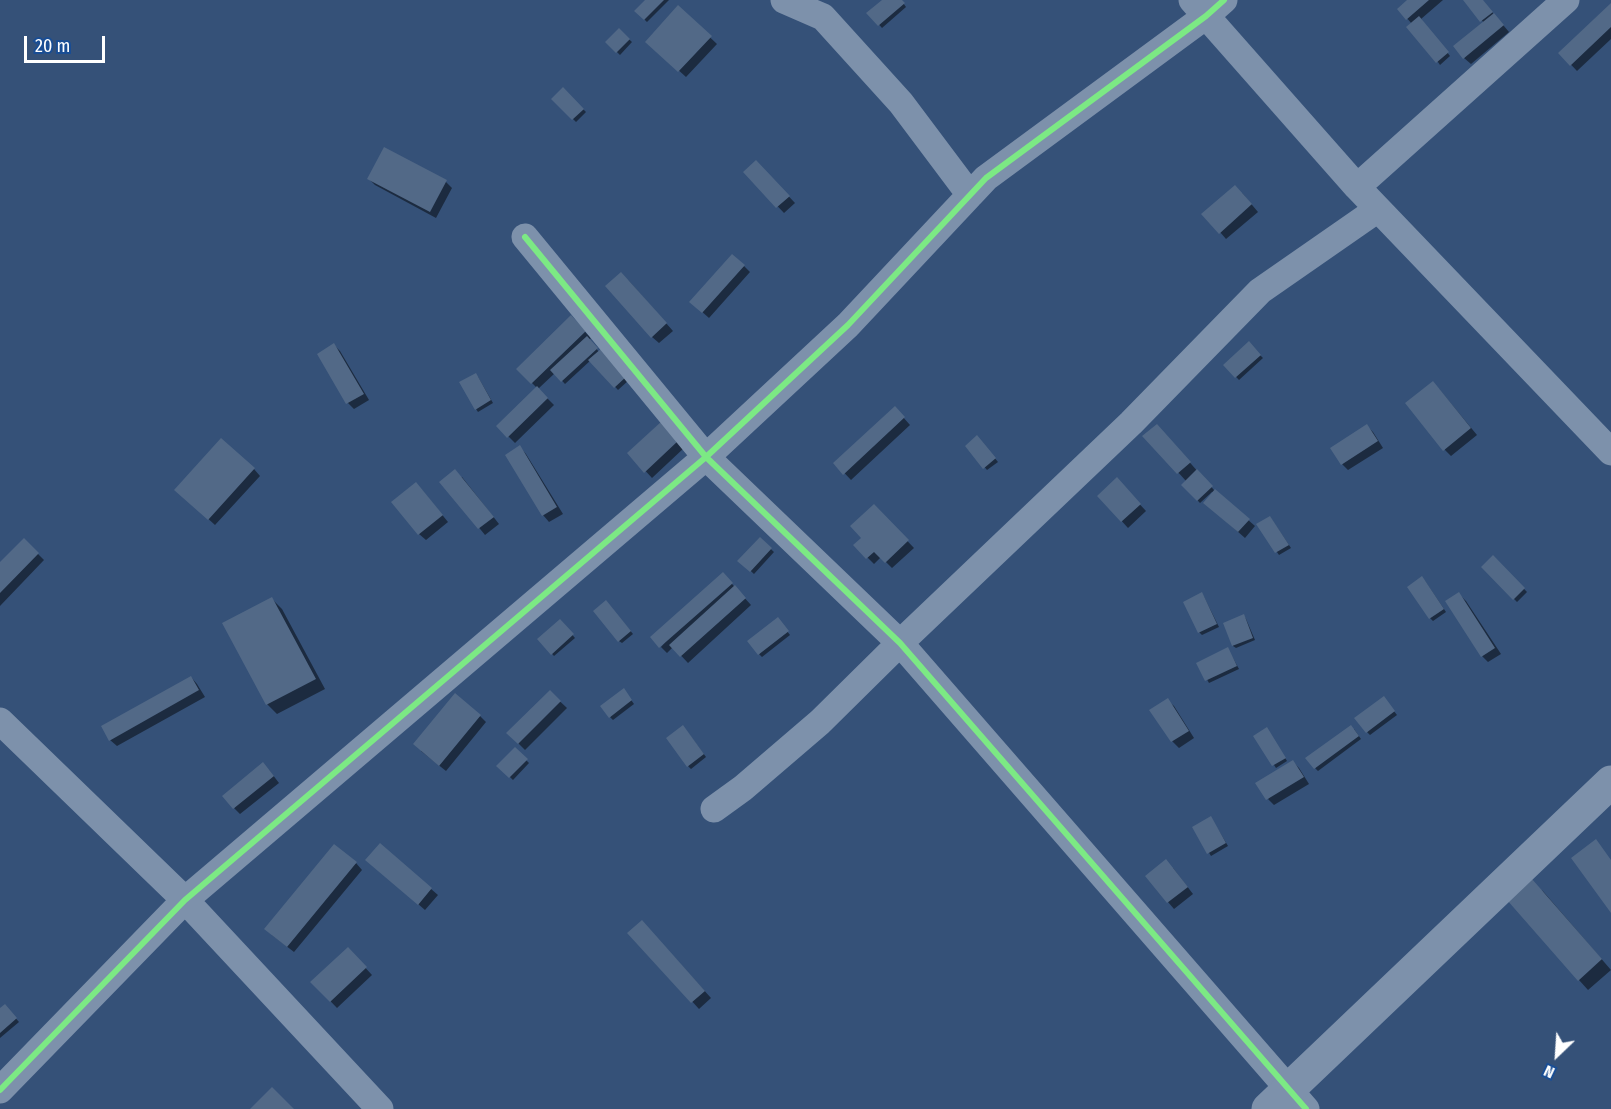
<!DOCTYPE html>
<style>
body{margin:0}
#map{position:relative;width:1611px;height:1109px;overflow:hidden;background:#355178;font-family:"Fira Sans Condensed",sans-serif}
canvas{display:block}
.north{position:absolute;left:1527px;top:1025px;width:60px;height:60px;-webkit-text-stroke:4px #194d94;paint-order:stroke;rotate:205deg;font-size:16px;font-weight:700;line-height:24px;text-align:center;color:#fff}
.north::after{content:'';display:block;margin:auto;width:21px;height:27px;background:#fff;clip-path:polygon(50% 0,100% 100%,50% 72%,0 100%)}
.scale{position:absolute;left:24px;top:36px;width:81px;height:27px;box-sizing:border-box;border:3px solid #fff;border-top:0;padding-left:8px;font-size:18px;line-height:21px;white-space:nowrap;color:#fff;-webkit-text-stroke:4px #194d94;paint-order:stroke}
</style>
<div id="map">
<canvas width="1611" height="1109"></canvas>
<div class="north">N</div>
<div class="scale">20 m</div>
</div>
<script>
const g = document.querySelector('canvas').getContext('2d');
g.lineJoin = 'round';
function fill(path, color) { g.fillStyle = color; g.fill(path, 'evenodd'); }
function stroke(path, color, width, dash) { g.strokeStyle = color; g.lineWidth = width; g.lineCap = dash ? 'butt' : 'round'; g.setLineDash(dash || []); g.stroke(path); }
fill(new Path2D(`
 M647 0H669L647 22 636 11Z
 M884 0H901L906 7 882 28 869 13Z
 M1409 0H1443L1421 19 1450 56 1440 65 1412 24 1399 9Z
 M1465 0H1482L1509 32 1471 64 1464 58 1484 23Z
 M1611 5V39L1577 71 1560 53Z
 M678 7 717 44 686 77 654 48Z
 M619 30 632 42 620 55 607 42Z
 M563 89 586 112 576 122 553 99Z
 M762 168 795 203 784 213 745 172Z
 M369 179 446 182 452 188 436 218 375 185Z
 M1242 193 1258 212 1226 239 1220 232Z
 M744 266 750 272 709 318 691 302Z
 M628 280 673 331 659 343 652 337Z
 M571 317 591 338 589 340 599 352 629 380 618 390 591 360 565 384 555 373 538 389 554 405 515 443 498 426 537 388 518 369Z
 M1249 344 1263 358 1239 380 1225 365Z
 M334 345 340 351 369 400 354 409 348 403Z
 M478 377 493 403 478 412 476 409Z
 M1439 389 1477 435 1451 456 1445 450Z
 M895 408 910 425 851 480 835 463Z
 M662 423 684 448 652 478 629 453Z
 M1367 426 1373 432 1383 448 1348 470 1342 464Z
 M1163 432 1214 490 1255 526 1245 538 1212 509 1214 493 1212 492 1200 503 1183 485 1186 481 1145 436Z
 M980 440 998 462 987 470 967 446Z
 M520 447 526 454 563 514 549 522 543 515Z
 M254 469 260 476 215 525 183 496Z
 M462 477 499 524 485 535 442 482Z
 M1117 480 1146 511 1128 528 1099 496Z
 M422 490 448 522 426 540 419 534Z
 M874 506 914 548 892 568 881 557 874 564 855 545 863 538Z
 M1270 517 1291 548 1279 555 1258 525Z
 M760 539 774 552 754 574 740 561Z
 M24 540 44 560 0 606V564Z
 M1493 557 1527 592 1517 602 1483 567Z
 M723 574 751 605 688 663 673 647 667 653 661 647Z
 M1425 581 1446 612 1433 621 1430 618Z
 M1202 594 1204 597 1219 627 1202 635 1199 632Z
 M1459 594 1466 601 1501 654 1488 662 1482 656Z
 M272 599 282 609 325 689 277 714 267 704Z
 M609 605 633 634 622 643 619 641Z
 M1244 616 1246 619 1255 640 1236 648 1233 646 1225 624Z
 M560 621 575 638 554 656 539 639Z
 M780 622 790 635 762 657 759 654Z
 M1228 649 1239 669 1209 683 1198 663Z
 M191 677 197 684 205 697 117 746 110 740Z
 M550 692 567 708 525 750 508 733Z
 M626 693 634 704 613 720 610 717Z
 M1167 700 1174 706 1194 738 1179 748 1172 741 1151 710Z
 M1386 701 1397 715 1370 735 1367 732Z
 M480 716 486 722 446 771 421 751Z
 M1354 729 1361 739 1318 771 1315 768Z
 M686 730 706 757 691 769 688 766Z
 M1269 732 1287 761 1276 768 1255 736Z
 M515 749 529 763 513 780 499 766Z
 M1293 762 1299 768 1309 784 1274 805 1268 799Z
 M269 770 279 783 240 814 234 808Z
 M1213 821 1228 846 1211 856 1194 828Z
 M380 845 438 895 425 910 374 866Z
 M356 863 362 870 294 952 272 935Z
 M1173 868 1193 894 1174 909 1168 902Z
 M1542 890 1611 970 1588 990 1579 980Z
 M648 928 711 998 699 1009 630 933Z
 M348 949 372 975 337 1008 312 982Z
 M5 1006 19 1022 0 1038V1010Z`), '#0007');
fill(new Path2D(`
 M645 0H664L644 20 634 11Z
 M882 0H902L905 3 878 26 866 13Z
 M1407 0H1429L1406 20 1397 9Z
 M1463 0H1483L1493 12 1480 22Z
 M1611 3V27L1570 66 1558 53Z
 M678 5 712 36 678 72 645 42Z
 M1494 13 1504 25 1463 59 1453 46Z
 M1419 16 1449 52 1436 63 1406 27Z
 M619 28 630 39 616 53 605 42Z
 M563 87 584 109 572 120 551 99Z
 M384 147 447 180 430 212 367 179Z
 M756 160 790 196 776 208 743 172Z
 M1235 185 1252 204 1219 234 1201 214Z
 M732 254 745 265 702 313 689 302Z
 M621 272 667 323 651 338 605 286Z
 M571 315 586 331 531 384 516 369Z
 M587 336 598 348 561 382 550 370Z
 M1249 341 1261 355 1235 378 1223 365Z
 M334 343 364 394 346 404 317 354Z
 M602 348 627 376 614 388 588 360Z
 M476 373 491 400 475 410 459 382Z
 M1433 381 1471 428 1443 451 1405 403Z
 M537 386 548 398 507 438 496 426Z
 M895 406 905 417 843 475 833 463Z
 M662 421 679 440 644 473 627 453Z
 M1157 424 1191 462 1177 474 1142 436Z
 M1367 424 1378 441 1341 465 1330 448Z
 M977 435 996 458 983 469 965 446Z
 M221 438 255 468 208 520 174 490Z
 M520 445 557 507 542 516 505 455Z
 M455 469 494 517 478 529 439 482Z
 M1197 469 1213 486 1197 501 1181 485Z
 M1117 477 1141 504 1121 522 1097 496Z
 M416 482 443 515 418 535 391 502Z
 M1215 489 1250 519 1238 532 1203 503Z
 M874 504 909 540 885 563 874 552 866 559 853 545 861 538 850 526Z
 M1270 516 1289 545 1275 553 1256 524Z
 M760 537 772 548 750 572 737 561Z
 M24 538 39 553 0 593V562Z
 M1493 555 1525 588 1513 600 1481 567Z
 M723 572 733 583 659 648 650 637Z
 M1422 576 1444 609 1429 619 1407 587Z
 M735 585 746 598 680 657 669 645Z
 M1202 592 1217 624 1198 633 1183 602Z
 M1459 592 1495 648 1481 657 1445 601Z
 M272 597 316 679 266 705 222 623Z
 M606 600 631 631 618 642 593 611Z
 M1244 614 1253 638 1232 646 1223 623Z
 M778 617 789 631 758 655 747 641Z
 M560 619 574 634 551 655 537 639Z
 M1228 647 1237 666 1205 681 1196 663Z
 M191 676 199 690 109 741 101 726Z
 M624 688 632 700 609 718 600 706Z
 M550 690 561 701 518 744 506 733Z
 M455 693 481 715 439 766 413 744Z
 M1384 696 1395 711 1366 733 1354 718Z
 M1168 698 1189 731 1171 742 1149 710Z
 M683 725 704 754 687 767 666 738Z
 M1351 725 1359 736 1314 769 1305 758Z
 M1267 727 1286 758 1272 766 1253 736Z
 M515 747 528 759 509 778 496 766Z
 M1293 760 1304 777 1266 800 1255 783Z
 M263 762 274 776 233 809 222 796Z
 M1211 816 1226 843 1207 854 1192 827Z
 M1596 839 1611 860V913L1571 858Z
 M380 843 432 888 418 905 365 860Z
 M334 844 357 862 287 947 264 929Z
 M1166 859 1188 887 1167 903 1145 876Z
 M1532 879 1602 959 1578 981 1507 900Z
 M642 920 705 991 691 1003 627 933Z
 M348 947 367 967 330 1002 310 982Z
 M5 1004 17 1018 0 1033V1008Z
 M272 1087 294 1109H250Z`), '#526987');
stroke(new Path2D(`
 M784 0 823 17 901 103 970 195
 M1192 0 1357 187 1611 452
 M1357 187 1566 0
 M525 237 706 457 900 643 1306 1109
 M0 721 185 900 380 1109
 M714 809 743 788 820 722 900 643 1131 423 1260 291 1378 209
 M0 1090 185 900 706 457 848 325 986 178 1206 16 1224 0`), '#7d91ab', 27);
stroke(new Path2D(`
 M1268 1109 1611 782`), '#7d91ab', 33);
stroke(new Path2D(`
 M525 237 706 457 900 643 1306 1109
 M0 1090 185 900 706 457 848 325 986 178 1206 16 1224 0`), '#7ce984', 6);
</script>
